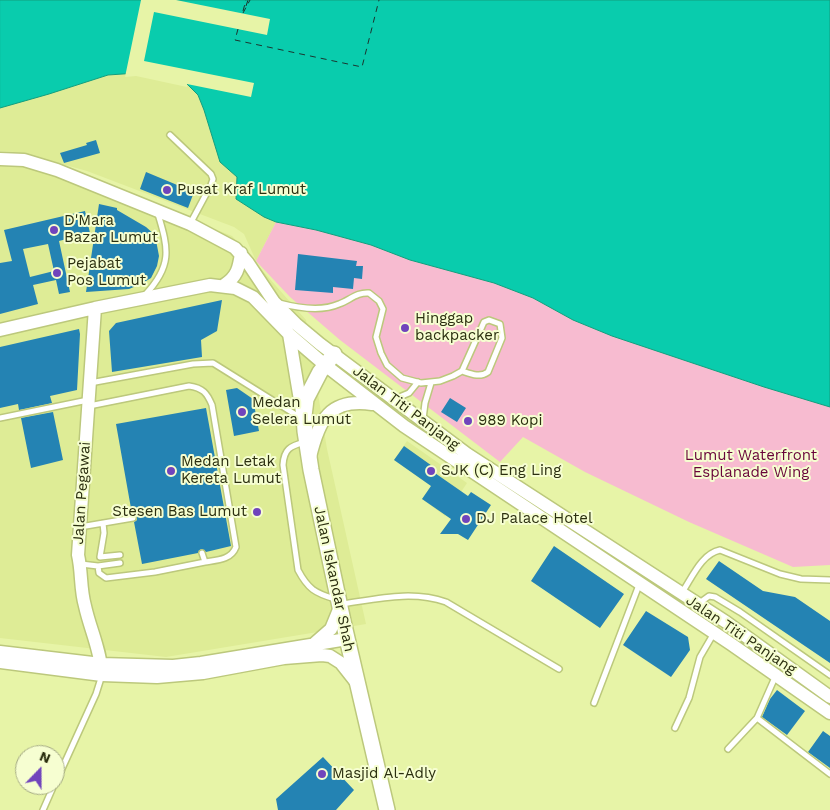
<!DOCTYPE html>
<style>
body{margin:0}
#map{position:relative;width:830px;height:810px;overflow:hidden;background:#e7f4a7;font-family:"Work Sans",sans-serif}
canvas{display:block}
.north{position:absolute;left:15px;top:745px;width:50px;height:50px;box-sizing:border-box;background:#f6fed1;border:1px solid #a5ab84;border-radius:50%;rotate:22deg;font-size:14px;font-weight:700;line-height:20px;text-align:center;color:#2b2f10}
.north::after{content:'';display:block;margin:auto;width:18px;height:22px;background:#7044bc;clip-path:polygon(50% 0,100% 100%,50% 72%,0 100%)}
</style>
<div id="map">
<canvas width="830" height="810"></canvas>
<div class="north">N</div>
</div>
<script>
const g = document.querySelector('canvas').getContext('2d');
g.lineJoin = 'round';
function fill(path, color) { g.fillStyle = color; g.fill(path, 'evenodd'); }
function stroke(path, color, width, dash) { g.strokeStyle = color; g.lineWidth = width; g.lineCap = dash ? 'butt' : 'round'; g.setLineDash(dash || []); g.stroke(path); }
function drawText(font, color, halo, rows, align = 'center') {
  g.font = font + ' "Work Sans",sans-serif'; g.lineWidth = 4; g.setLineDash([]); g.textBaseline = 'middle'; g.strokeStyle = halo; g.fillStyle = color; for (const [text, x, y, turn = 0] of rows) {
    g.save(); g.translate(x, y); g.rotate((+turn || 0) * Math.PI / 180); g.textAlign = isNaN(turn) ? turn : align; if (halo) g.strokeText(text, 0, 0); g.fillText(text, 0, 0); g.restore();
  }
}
fill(new Path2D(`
 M137 73 187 84 198 95 204 110 220 162 237 177 236 199 264 216 276 222 256 261 244 234 234 227 87 171 26 154 232 236 306 320 327 449 366 624 166 657 0 638V154L15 152 0 151V108L49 94 108 75Z
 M407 441 467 483 445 516 422 499 431 486 394 460Z`), '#deec96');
fill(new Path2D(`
 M276 222 316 230 371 245 410 260 494 283 533 298 573 320 612 336 764 387 830 407V565L793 567 689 522 585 472 523 437 500 462 340 340 290 297 256 261Z`), '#f7bbd0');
const water = new Path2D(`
 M0 0H830V407L764 387 612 336 573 320 533 298 494 283 410 260 371 245 316 230 276 222 264 217 236 199 237 177 220 162 204 110 198 95 187 84 137 73 108 75 49 94 0 108Z`);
fill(water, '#09ccad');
stroke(water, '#139d7e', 1);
fill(new Path2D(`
 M141 0H176L270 19 267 35 154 12 144 61 254 83 251 97 187 84V87L136 76 125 77Z`), '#e7f4a7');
stroke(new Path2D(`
 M246 6 248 0
 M243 11 246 0
 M243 13 250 0
 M238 29 235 40 362 67 379 0`), '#1b352f', 1, [6, 5]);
fill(new Path2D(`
 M96 140 100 153 64 163 60 153 87 145 86 143Z
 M146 172 194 192 188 208 140 189Z
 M99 204 117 208V210L146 227 155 235 159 256 157 266 151 278 141 284 129 289 86 292Z
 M85 211 90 233 59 241 70 292 59 294 56 280 33 285 38 304 0 314V263L12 261 4 230ZM48 244 54 271 30 277 23 249Z
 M298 254 357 261 356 266H363L362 279 354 278 353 289 333 287V293L295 290Z
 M222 300 217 331 201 340 202 357 112 372 109 331 116 323Z
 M79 329 80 334 77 390 50 396 52 403 19 410 18 404 0 408V347Z
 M237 388 253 399 259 431 234 436 226 390Z
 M450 398 466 408 457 422 441 412Z
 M206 408 231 546 206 552 201 549 198 553 142 564 134 522 137 520V517L132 514 116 424Z
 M53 412 63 460 31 468 21 418Z
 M404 446 435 468 432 471 468 496 471 492 491 505 468 540 458 534H440L451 519 422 499 431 486 394 460Z
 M554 546 624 594 600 628 531 581Z
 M719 561 763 591 795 597 830 621V663L706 579Z
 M646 611 688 637 690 650 671 677 623 645Z
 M777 690 805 711 787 735 762 717 770 699Z
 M823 731 830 736V768L808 752Z
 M323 757 354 790 336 810H278L276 799Z`), '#2483b3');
const service = new Path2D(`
 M170 135 211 174 213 179 211 185 190 224
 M145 295C172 266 169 250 158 214
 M279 303C298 308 321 312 339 304 350 300 357 292 369 293L379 301 383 309 376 337 381 353 387 365 402 378 421 383 440 381 453 376 462 371 484 322 489 320 500 324 502 338 488 372C480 378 471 374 462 371
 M90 383 193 364 213 363 301 418
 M397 398 409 393 418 382
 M89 406 189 386C203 388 207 393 212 405L236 547C231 560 217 560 205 562L202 553
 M0 418 88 400
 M423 419 425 403 431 383
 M305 442C290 446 284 449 283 465L298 570C308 589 315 593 335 599
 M103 523 104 533 100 557 120 555
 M80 527 133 518
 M81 564 98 566 120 563
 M98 566 99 573 106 578 155 572 205 562
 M681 594C692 578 701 554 720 550L780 574 801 579 830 580
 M342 604C377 599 412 590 446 602L559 669
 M698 604 709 596 715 597 740 612 830 675
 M776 675 757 718 830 774
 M594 703 639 585
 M675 728 689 698 700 657 714 633
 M728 749 757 718
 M55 784 96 694 102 675
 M43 810 54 785`);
const tertiary = new Path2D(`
 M0 159 24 160 57 170 190 224 235 248 248 263 274 302 296 324 320 344 467 454 726 622 830 697
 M224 285C237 277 239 268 241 253
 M95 308 78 555C82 572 80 589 85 606 90 629 101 651 102 675
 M0 330 95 308 210 285 235 288 253 297 289 334 325 365 404 426 731 644 830 713
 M289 334 302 412
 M310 457C319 420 329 398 372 404
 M315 643 331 629 340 607
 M0 652 101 664 173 666 201 663 347 639
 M0 662 102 675 157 677 203 673 284 658 322 655 330 656 341 663 356 682`);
const secondary = new Path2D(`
 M334 354 320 372 306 399 304 416 305 431 311 470 343 621 387 810`);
stroke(service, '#bcc87c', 8);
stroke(tertiary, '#bcc87c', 15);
stroke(secondary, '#bcc87c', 18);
stroke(service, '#fff', 5);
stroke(tertiary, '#fff', 12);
stroke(secondary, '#fff', 15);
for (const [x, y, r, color] of [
 [167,190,5,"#7044bc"],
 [54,230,5,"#7044bc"],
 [57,273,5,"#7044bc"],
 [405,328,5,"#7044bc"],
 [242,412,5,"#7044bc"],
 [468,421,5,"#7044bc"],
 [171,471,5,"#7044bc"],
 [431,471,5,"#7044bc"],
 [257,512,5,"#7044bc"],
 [466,519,5,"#7044bc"],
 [322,774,5,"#7044bc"]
]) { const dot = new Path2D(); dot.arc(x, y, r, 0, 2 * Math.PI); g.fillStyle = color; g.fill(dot); stroke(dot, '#f6fed1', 2); }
drawText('15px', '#2b2f10', '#f6fed1', [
 ["Pusat Kraf Lumut",177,190],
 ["D'Mara",64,221],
 ["Bazar Lumut",64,238],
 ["Pejabat",67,264],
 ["Pos Lumut",67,281],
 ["Hinggap",415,319],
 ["backpacker",415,336],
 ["Medan",252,403],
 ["Selera Lumut",252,420],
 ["989 Kopi",478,421],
 ["Medan Letak",181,462],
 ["Kereta Lumut",181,479],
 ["SJK (C) Eng Ling",441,471],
 ["Stesen Bas Lumut",247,512,"right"],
 ["DJ Palace Hotel",476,519],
 ["Masjid Al-Adly",332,774]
], 'left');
drawText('15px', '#2b2f10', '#f6fed1', [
 ["Jalan Titi Panjang",406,408,37],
 ["Jalan Pegawai",82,493,-86],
 ["Jalan Iskandar Shah",334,579,78],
 ["Jalan Titi Panjang",741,635,34]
]);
drawText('15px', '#69043a', '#f6fed1', [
 ["Lumut Waterfront",751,456],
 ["Esplanade Wing",751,473]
]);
</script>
